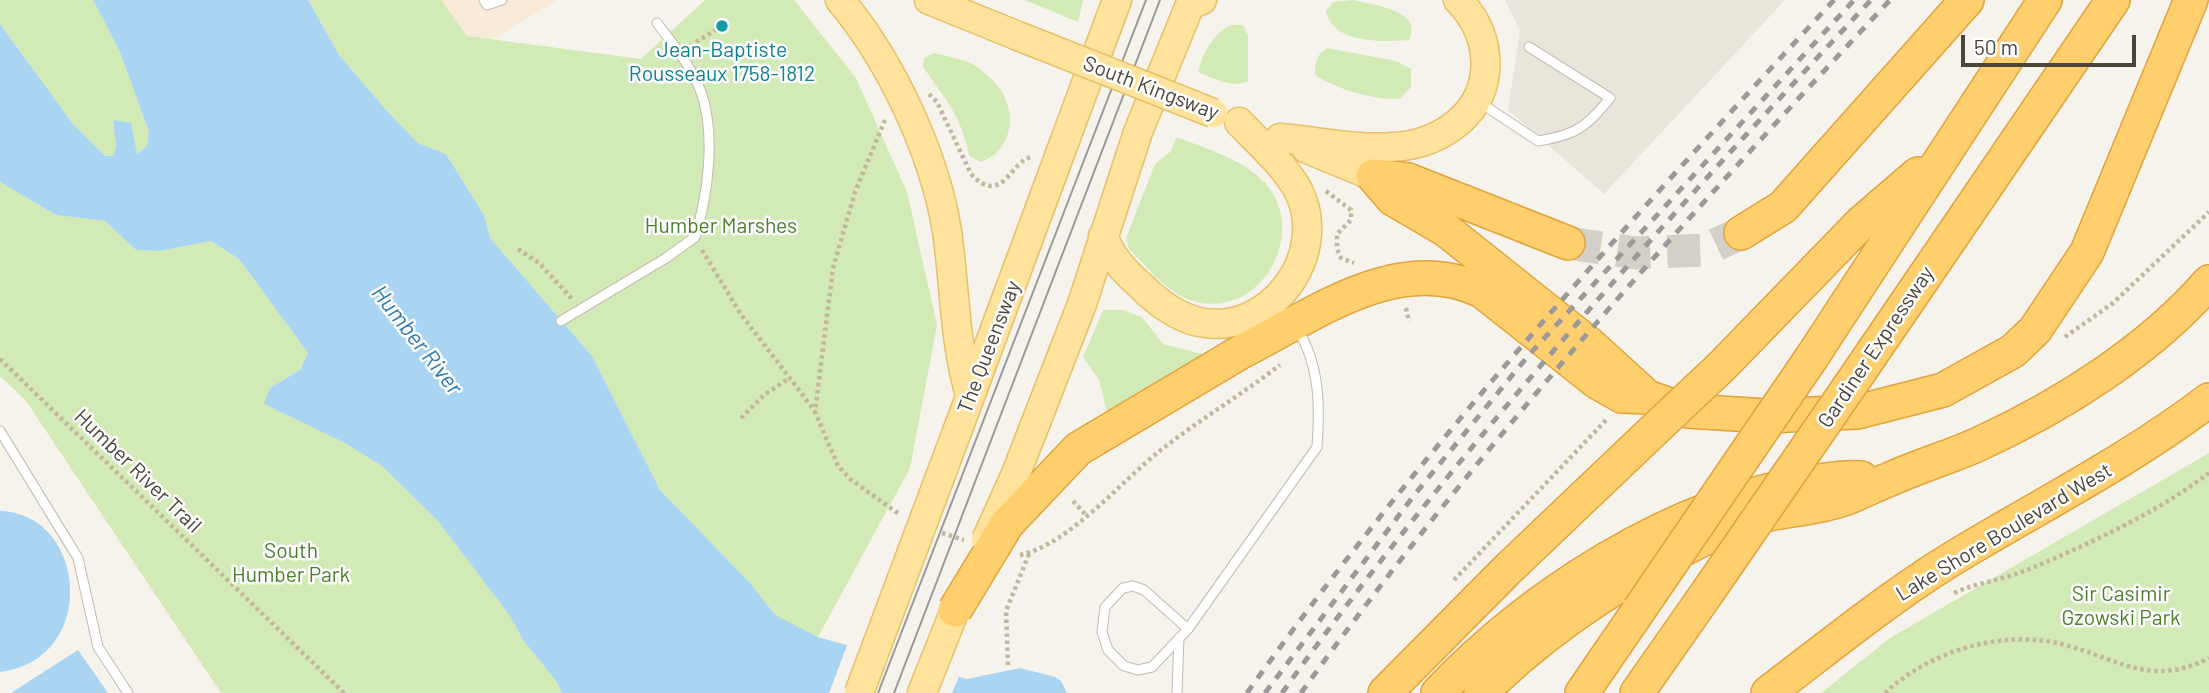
<!DOCTYPE html>
<style>
body{margin:0}
#map{position:relative;width:2209px;height:693px;overflow:hidden;background:#f6f3ec;font-family:Barlow,sans-serif}
canvas{display:block}
.scale{position:absolute;left:1961px;top:35px;width:175px;height:32px;box-sizing:border-box;border:4px solid #4b4439;border-top:0;padding-left:9px;font-size:21px;line-height:24px;white-space:nowrap;color:#4b4439;-webkit-text-stroke:5px #fff;paint-order:stroke}
</style>
<div id="map">
<canvas width="2209" height="693"></canvas>
<div class="scale">50 m</div>
</div>
<script>
const g = document.querySelector('canvas').getContext('2d');
g.lineJoin = 'round';
function fill(path, color) { g.fillStyle = color; g.fill(path, 'evenodd'); }
function stroke(path, color, width, dash) { g.strokeStyle = color; g.lineWidth = width; g.lineCap = dash ? 'butt' : 'round'; g.setLineDash(dash || []); g.stroke(path); }
function drawText(font, color, halo, rows, align = 'center') {
  g.font = font + ' Barlow,sans-serif'; g.lineWidth = 5; g.setLineDash([]); g.textBaseline = 'middle'; g.strokeStyle = halo; g.fillStyle = color; for (const [text, x, y, turn = 0] of rows) {
    g.save(); g.translate(x, y); g.rotate((+turn || 0) * Math.PI / 180); g.textAlign = isNaN(turn) ? turn : align; if (halo) g.strokeText(text, 0, 0); g.fillText(text, 0, 0); g.restore();
  }
}
fill(new Path2D(`
 M1505 0H1785L1604 194 1508 110 1520 31Z`), '#eae5da');
fill(new Path2D(`
 M441 0H557L493 39 467 36Z`), '#f7ead8');
fill(new Path2D(`
 M0 0H93L120 52 149 132 147 146 137 154 113 120 116 147 113 156H105L73 124 0 24Z
 M308 0H441L467 36 641 59 705 0H794L856 78 907 192 937 325 910 468 818 637 775 616 751 584 660 490 592 356 490 238 484 215 446 154 418 143 386 110 339 55Z
 M1025 0H1083L1078 22Z
 M1353 0C1373 5 1424 10 1409 40 1382 42 1332 44 1326 11L1333 2Z
 M1230 25H1243L1248 35V81C1232 89 1213 78 1198 72 1202 53 1213 35 1230 25Z
 M1327 48 1396 61 1411 69V87L1401 98C1377 102 1334 88 1315 75 1315 64 1316 54 1327 48Z
 M934 53C948 57 968 59 980 69 987 75 998 84 1002 92 1018 118 1009 154 980 162L969 155C961 115 945 99 923 67L924 58Z
 M1177 137C1204 148 1240 158 1262 180 1313 230 1260 324 1190 300 1167 292 1146 266 1129 249L1126 238 1155 164 1170 152Z
 M0 182 56 215 105 221 136 250 160 251 211 241 239 259 308 353 300 370 270 388 265 404 345 443 382 466 438 521 510 616 523 640 557 682 562 693H221L26 401 0 376Z
 M1103 310H1122L1142 317 1163 344 1206 355 1107 412 1099 380 1083 357Z
 M2209 453V693H1821L1890 638Z`), '#d2eab5');
fill(new Path2D(`
 M93 0H308L339 55 386 110 418 143 446 154 484 215 490 238 592 356 660 490 751 584 775 615 818 637 967 679 1020 668 1055 677 1061 681 1067 693H562L557 682 523 640 510 616 438 521 382 466 345 443 264 404 270 388 300 370 308 353 239 259 211 241 160 251 136 250 105 221 56 215 0 182V24L73 124 105 156H113L116 147 113 120 131 123 137 154 147 146 149 132 120 52Z
 M0 511C87 513 100 660 0 672Z
 M78 650 108 693H11Z`), '#a9d4f2');
fill(new Path2D(`
 M848 643 894 656 960 674 952 693H829Z`), '#f6f3ec');
stroke(new Path2D(`
 M1568 243 1635 253 1705 250 1741 233`), '#d4d0c8', 33, [33, 17]);
const lane = new Path2D(`
 M484 0 487 5 502 0
 M1479 102 1538 141C1575 135 1586 128 1610 98L1529 47
 M561 321 666 258 695 237C708 195 716 134 701 92 692 67 673 44 657 23
 M0 431 78 558 98 647 128 693
 M1188 629 1144 590 1133 586 1123 588 1105 607 1102 632 1108 650 1124 666 1138 670 1152 667 1188 629 1317 447C1320 407 1320 364 1297 329
 M1177 693 1179 638`);
const primary = new Path2D(`
 M840 0C891 61 934 152 947 231 955 286 954 341 970 395
 M929 0 1018 36
 M1280 138C1317 141 1357 150 1393 147 1436 145 1480 118 1485 73 1488 46 1478 20 1458 0
 M1307 149 1373 176
 M1103 236C1112 258 1124 271 1141 286 1157 302 1177 317 1199 322 1270 337 1331 254 1298 190 1284 165 1259 143 1239 122
 M1082 304 1138 132 1190 5 1202 0
 M958 429 1117 0
 M922 693 955 610`);
const highway = new Path2D(`
 M1373 176 1393 199 1446 230 1588 343 1643 393
 M1373 176 1408 180 1568 243
 M1741 233 1783 207 1967 0
 M1239 353C1313 316 1398 250 1482 291L1597 382 1622 396 1647 397 1688 411 1767 416 1857 412 1943 390 2013 351 2035 330 2087 252 2191 0
 M1812 357 2045 0
 M1721 367 1861 223 1918 174
 M1860 371 2113 0
 M1385 693 1508 569 1653 431
 M1438 693C1530 596 1674 502 1808 483 1825 480 1843 477 1861 478
 M1481 693C1552 622 1644 564 1736 524 1771 509 1813 511 1849 497 1862 492 1875 485 1888 480 1918 466 1951 457 1981 443 2063 405 2150 350 2209 282
 M1582 693 1639 610
 M1637 693 1707 593
 M1768 693C1834 643 1898 590 1970 548 2051 500 2134 457 2209 400`);
stroke(lane, '#c2bbae', 11);
stroke(primary, '#e6c16a', 31);
stroke(highway, '#e0a43c', 36);
stroke(new Path2D(`
 M690 46 722 26
 M929 94 937 102 971 174C1003 208 1011 159 1032 157
 M885 120 855 192 833 268 815 412 838 466 850 479 899 514
 M1326 191 1351 210V220L1337 234V249L1341 258 1354 263
 M518 249 539 263 572 299
 M702 250 740 313 815 411
 M1406 308 1409 322
 M2065 337 2113 303 2209 212
 M0 359 344 693
 M741 418 764 395 788 379
 M1073 501 1086 515
 M942 533 964 540
 M1020 555C1070 544 1120 482 1161 450 1199 420 1241 395 1280 365
 M1454 580 1607 419
 M1954 593C1978 582 2003 580 2027 570 2089 544 2155 514 2209 473
 M1008 665 1006 611 1029 554
 M1885 693C1930 651 2003 628 2065 645 2119 659 2151 688 2209 658`), '#c4b79f', 4.5, [3.5, 3.5]);
stroke(lane, '#fff', 9);
stroke(primary, '#ffe39c', 28);
stroke(highway, '#ffcf6e', 33);
stroke(new Path2D(`
 M878 693 1146 0
 M894 693 1160 0`), '#9a9a9a', 2);
stroke(new Path2D(`
 M1247 693C1423 446 1628 223 1834 0
 M1265 693 1415 494 1528 356 1854 0
 M1282 693C1459 446 1664 222 1871 0
 M1301 693C1478 446 1683 222 1890 0`), '#9a9a9a', 5, [9, 9]);
const primaryBridge = new Path2D(`
 M1018 36 1213 113
 M986 540 1015 476 1082 304
 M859 693 958 429`);
const highwayBridge = new Path2D(`
 M1653 431 1721 367
 M1707 593 1860 371
 M955 610 1007 524 1078 449 1239 353
 M1639 610 1812 357`);
stroke(primaryBridge, '#e6c16a', 31, []);
stroke(highwayBridge, '#e0a43c', 36, []);
stroke(primaryBridge, '#ffe39c', 28);
stroke(highwayBridge, '#ffcf6e', 33);
for (const [x, y, r, color] of [
 [722,26,7,"#0f9aa8"]
]) { const dot = new Path2D(); dot.arc(x, y, r, 0, 2 * Math.PI); g.fillStyle = color; g.fill(dot); stroke(dot, '#fff', 2.5); }
drawText('21px', '#0d838f', '#fff', [
 ["Jean-Baptiste",722,50],
 ["Rousseaux 1758-1812",722,74]
]);
drawText('21px', '#4b4439', '#fff', [
 ["South Kingsway",1151,88,21],
 ["The Queensway",989,347,-69],
 ["Gardiner Expressway",1876,347,-56],
 ["Humber River Trail",138,471,44],
 ["Lake Shore Boulevard West",2004,532,-31]
]);
drawText('21px', '#4a7f2a', '#fff', [
 ["Humber Marshes",721,226],
 ["South",291,551],
 ["Humber Park",291,575],
 ["Sir Casimir",2121,594],
 ["Gzowski Park",2121,618]
]);
drawText('italic 23px', '#2e7ab2', '#fff', [
 ["Humber River",417,340,52]
]);
</script>
